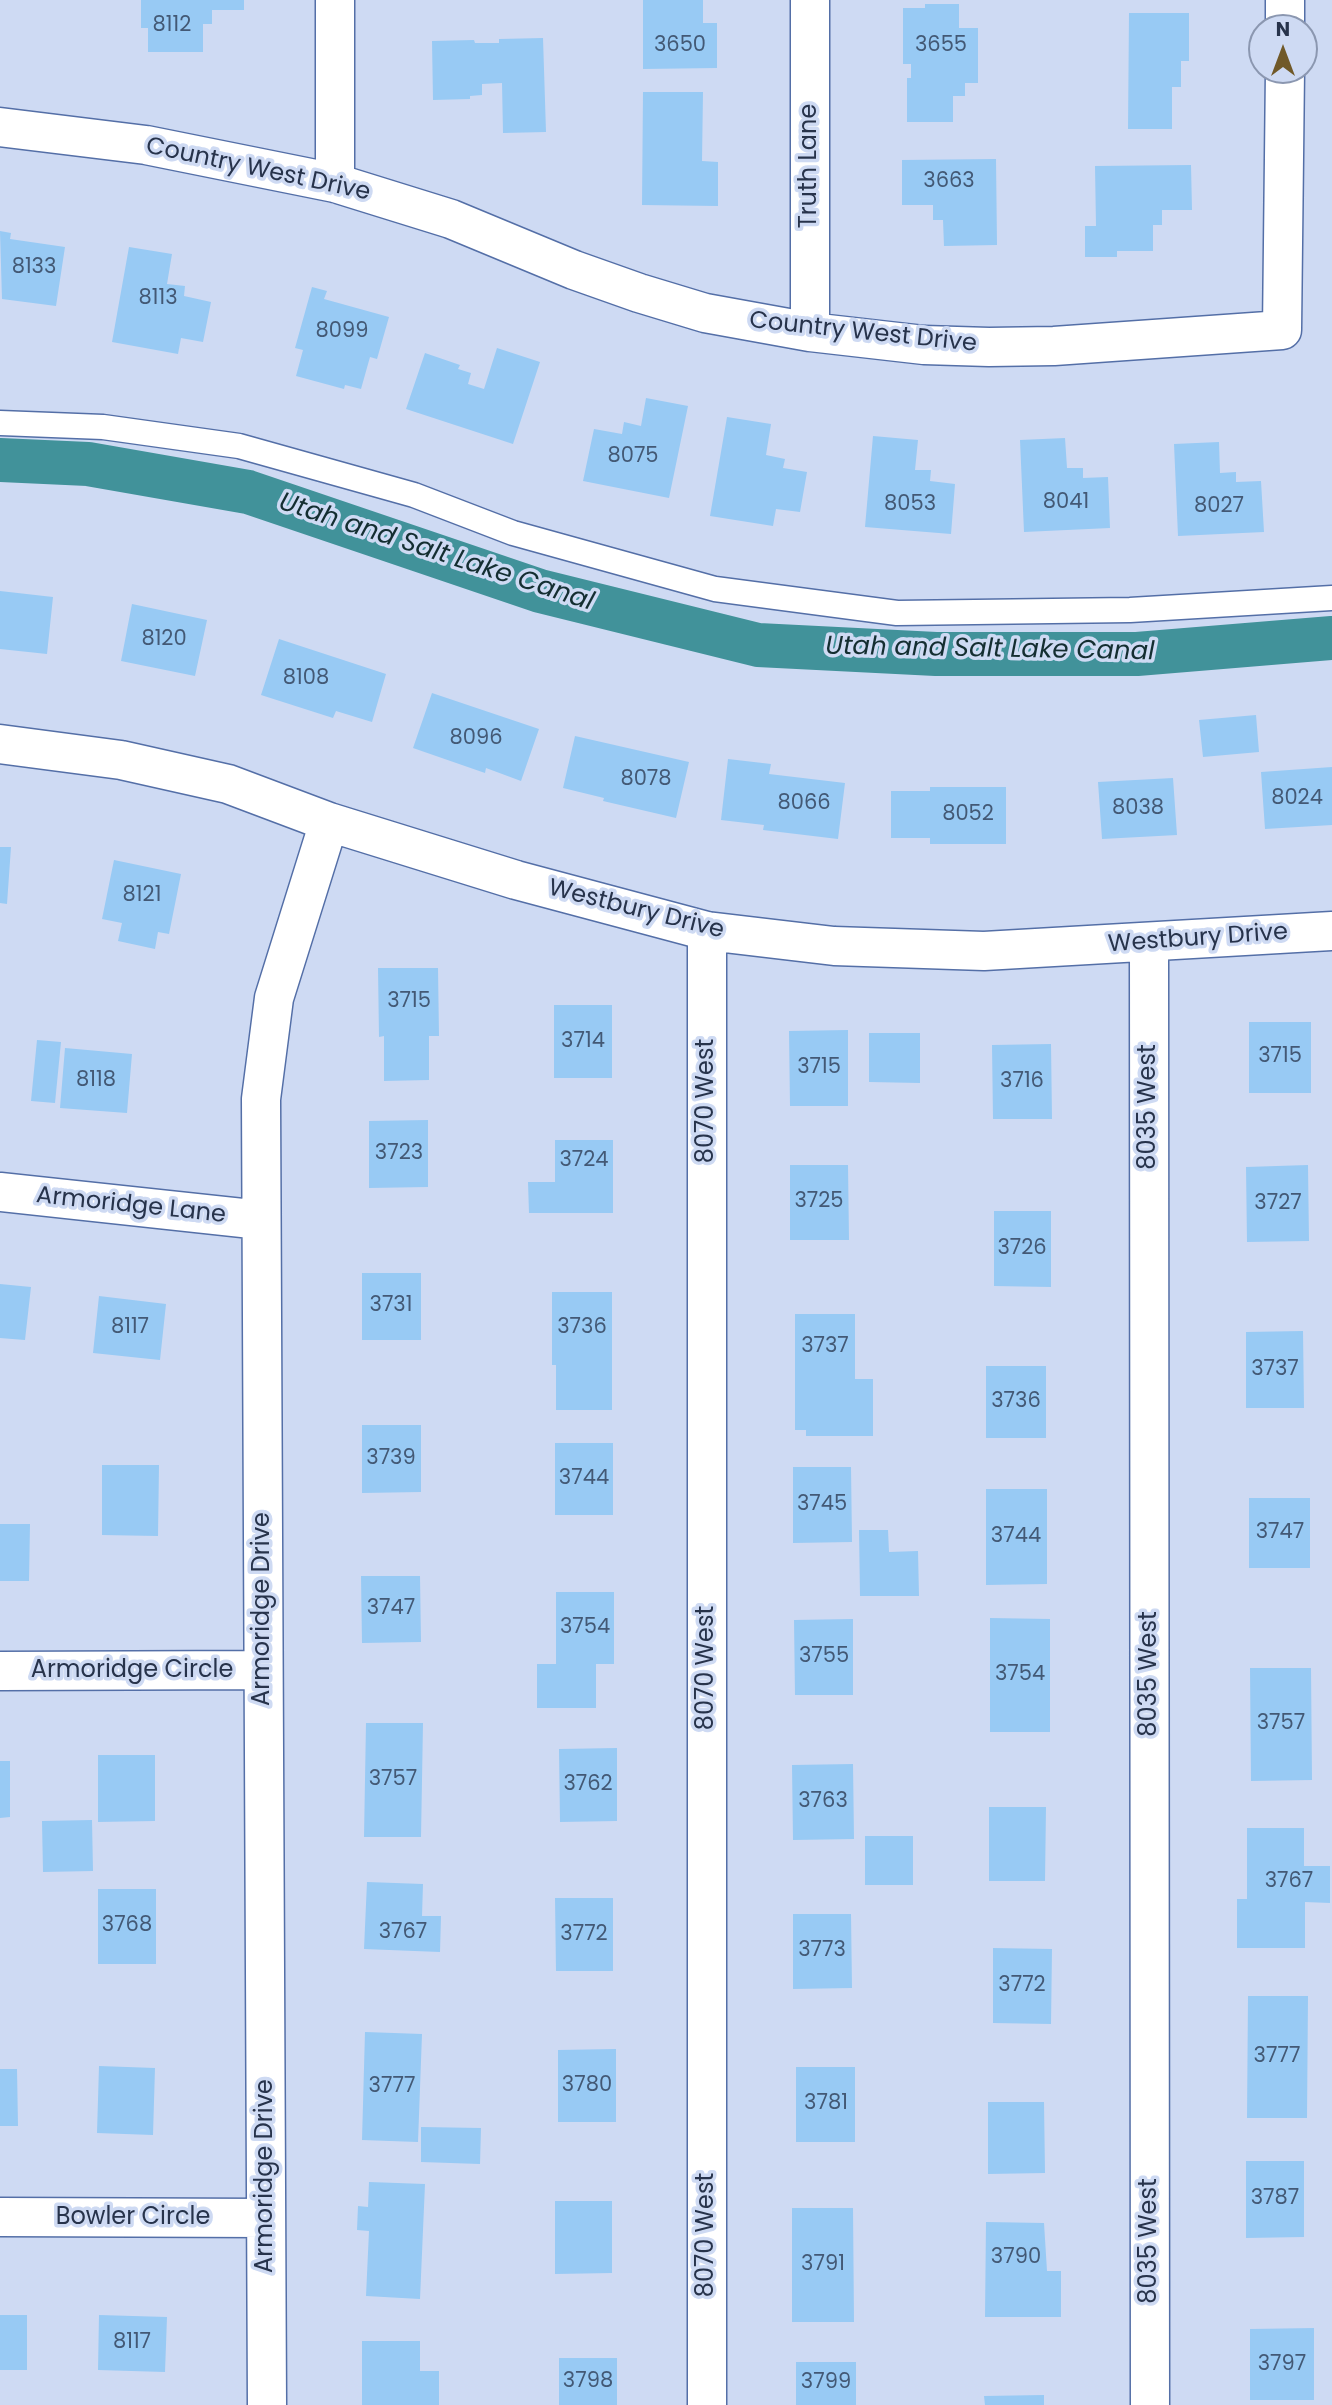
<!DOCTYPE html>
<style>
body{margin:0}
#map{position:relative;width:1332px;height:2405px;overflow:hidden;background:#cedaf3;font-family:Poppins,sans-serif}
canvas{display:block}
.north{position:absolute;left:1248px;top:14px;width:70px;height:70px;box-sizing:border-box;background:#cedaf3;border:2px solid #8b97b0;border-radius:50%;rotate:0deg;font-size:19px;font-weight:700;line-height:28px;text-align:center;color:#27334b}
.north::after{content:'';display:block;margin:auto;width:24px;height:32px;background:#705929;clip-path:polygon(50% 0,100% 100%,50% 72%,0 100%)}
</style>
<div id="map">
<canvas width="1332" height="2405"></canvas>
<div class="north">N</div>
</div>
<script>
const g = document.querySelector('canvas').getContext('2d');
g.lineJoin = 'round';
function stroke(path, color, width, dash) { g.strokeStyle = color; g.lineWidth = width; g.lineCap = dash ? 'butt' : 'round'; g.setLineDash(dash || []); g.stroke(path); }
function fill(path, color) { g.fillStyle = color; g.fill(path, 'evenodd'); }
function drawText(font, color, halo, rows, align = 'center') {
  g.font = font + ' Poppins,sans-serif'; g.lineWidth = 7; g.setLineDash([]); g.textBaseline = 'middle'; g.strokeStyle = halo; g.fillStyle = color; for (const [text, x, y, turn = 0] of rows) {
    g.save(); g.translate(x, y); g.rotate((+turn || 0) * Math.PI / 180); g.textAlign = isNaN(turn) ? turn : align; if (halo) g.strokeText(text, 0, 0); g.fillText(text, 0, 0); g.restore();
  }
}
stroke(new Path2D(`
 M0 460 88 464 248 492 540 591 758 645 936 654H1137L1332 638`), '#41929a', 44);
fill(new Path2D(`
 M141 0H244V10H212V24H203V52H148V28H141Z
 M643 0H703V23H717V68L643 69Z
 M925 4H959V28H978V83H965V96H953V122H907V78H911V64H903V8H925Z
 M1129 13H1189V61H1181V87H1172V129H1128Z
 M543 38 546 132 503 133 502 83 482 84V95L470 96V99L433 100 432 41 474 40 475 43H499V39Z
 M643 92H703L702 161 718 162V206L642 205Z
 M996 159 997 245 944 246 943 220H933V205H902V160Z
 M1191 165 1192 210H1162V225H1153V251H1117V257H1085V226H1096L1095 166Z
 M0 231 11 233 10 239 65 247 56 306 2 299Z
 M129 247 172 254 167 284 185 286 184 296 211 302 203 342 181 338 178 354 112 342Z
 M312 287 327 291 324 299 389 317 377 359 370 357 361 389 345 385 344 389 296 376 303 350 295 348Z
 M497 348 540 362 513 444 406 409 425 353 460 365 458 369 471 373 468 384 484 389Z
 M646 398 688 406 669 498 583 481 594 429 622 434 624 422 641 426Z
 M727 417 771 424 766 455 785 459 783 468 807 472 800 512 776 509 773 526 710 516Z
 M873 436 918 440 915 470H931L930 481 955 484 951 534 865 527Z
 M1065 438 1067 468H1083V478L1108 477 1110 528 1024 532 1020 440Z
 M1219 442 1220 473 1236 472V482L1261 481 1264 532 1178 536 1174 444Z
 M0 591 53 597 47 654 0 649Z
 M132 604 207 620 195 676 121 661Z
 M279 639 386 674 372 722 336 711 333 718 261 695Z
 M432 693 539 729 521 781 486 768 485 773 413 748Z
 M1256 715 1259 752 1203 757 1199 720Z
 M575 736 689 762 676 818 603 801 604 798 563 788Z
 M728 759 771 764 769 774 845 783 838 839 763 830 764 825 721 820Z
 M1332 767V825L1265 829 1261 772Z
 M1173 778 1177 835 1102 839 1098 782Z
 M930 787H1006V844H930V838H891V791H930Z
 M0 847H11L7 904 0 903Z
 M114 860 181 874 169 934 158 932 155 949 118 941 122 923 102 919Z
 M378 968H438L439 1036H429V1080L384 1081V1036L379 1037Z
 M554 1005H612V1078H554Z
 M1249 1022H1311V1093H1249Z
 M848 1030V1106H790L789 1031Z
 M869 1033H920V1083L869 1082Z
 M37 1040 61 1042 55 1103 31 1101Z
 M1051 1044 1052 1119H993L992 1045Z
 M65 1048 132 1054 127 1113 60 1108Z
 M428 1120V1187L369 1188V1121Z
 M555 1140H613V1213H529L528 1182H555Z
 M790 1165H848L849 1240H790Z
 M1308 1165 1309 1241 1247 1242 1246 1167Z
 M994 1211H1051V1287L994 1286Z
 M362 1273H421V1340H362Z
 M0 1284 31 1287 25 1340 0 1338Z
 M552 1292H612V1410H556V1365H552Z
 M99 1296 166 1304 160 1360 93 1353Z
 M795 1314H855V1379H873V1436H806V1430H795Z
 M1303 1331 1304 1408H1246V1332Z
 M986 1366H1046V1438H986Z
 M362 1425H421V1492L362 1493Z
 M555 1443H613V1515H555Z
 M102 1465H159L158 1536 102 1535Z
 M793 1467H851L852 1542 793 1543Z
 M986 1489H1047V1584L986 1585Z
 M1249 1498H1310V1568H1249Z
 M0 1524H30L29 1581H0Z
 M859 1530H888L889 1552 918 1551 919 1596H860Z
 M361 1576H420L421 1642 362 1643Z
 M556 1592H614V1664H596V1708H537V1664H556Z
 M990 1618 1050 1619V1732H990Z
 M853 1619V1695H795L794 1620Z
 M1250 1668H1311L1312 1780 1251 1781Z
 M366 1723H423L421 1837H364Z
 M617 1748V1821L560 1822 559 1749Z
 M98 1755H155V1821L98 1822Z
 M0 1761H10V1817L0 1818Z
 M853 1764 854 1839 793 1840 792 1765Z
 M989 1807H1046L1045 1881H989Z
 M92 1820 93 1871 43 1872 42 1821Z
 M1247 1828H1304V1866H1330V1903L1305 1902V1948H1237V1899H1247Z
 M865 1836H913V1885H865Z
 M367 1882 423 1884 422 1916H441L440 1952 364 1949Z
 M98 1889H156V1964H98Z
 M555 1898H613V1971H556Z
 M793 1914H851L852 1988 793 1989Z
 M993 1948 1052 1949 1051 2024 993 2023Z
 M1248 1996H1308L1307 2118H1247Z
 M365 2032 422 2034 418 2142 362 2140Z
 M616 2049V2122H558V2050Z
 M99 2066 155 2068 153 2135 97 2133Z
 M796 2067H855V2142H796Z
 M0 2069H17L18 2126H0Z
 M988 2102H1044L1045 2173 988 2174Z
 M421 2127 481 2128 480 2164 421 2162Z
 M1246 2161H1304V2237L1246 2238Z
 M369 2182 425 2184 420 2299 366 2296 369 2231 357 2230 358 2206 368 2207Z
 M555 2201H612V2273L555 2274Z
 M792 2208H853L854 2322H792Z
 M986 2222 1044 2223 1047 2271H1061V2317H985Z
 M0 2315H27V2370H0Z
 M99 2315 167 2317 165 2372 98 2370Z
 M1314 2328V2400H1250V2329Z
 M362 2341H420V2371H439V2405H362Z
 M559 2358H617V2405H559Z
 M796 2362H856V2405H796Z
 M1044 2395V2405H985L984 2396Z`), '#98caf4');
const service = new Path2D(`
 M0 423 103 427 239 446 414 495 513 533 715 589 897 613 1130 610 1332 598`);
const minor = new Path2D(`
 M1285 28V0
 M0 127 146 145 335 183 451 219 574 270 639 293 705 313 810 332 924 345 989 347 1054 346 1282 330 1285 70
 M335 183V0
 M810 332V0
 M0 744 121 760 228 784 329 822 516 880 707 931 834 946 984 951 1332 931
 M1149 943 1150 2405
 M0 1192 261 1220
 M0 1671 263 1670
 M0 2217 266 2218
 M267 2405 261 1099 274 998 329 822
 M707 2405V931`);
stroke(service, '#546fa7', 27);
stroke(minor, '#546fa7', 41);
stroke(service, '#fff', 24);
stroke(minor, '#fff', 38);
drawText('21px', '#435975', null, [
 ["8112",172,26],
 ["3650",680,46],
 ["3655",941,46],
 ["3663",949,182],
 ["8133",34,268],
 ["8113",158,299],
 ["8099",342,332],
 ["8075",633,457],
 ["8041",1066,503],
 ["8053",910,505],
 ["8027",1219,507],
 ["8120",164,640],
 ["8108",306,679],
 ["8096",476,739],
 ["8078",646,780],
 ["8024",1297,799],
 ["8066",804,804],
 ["8038",1138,809],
 ["8052",968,815],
 ["8121",142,896],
 ["3715",409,1002],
 ["3714",583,1042],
 ["3715",1280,1057],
 ["3715",819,1068],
 ["8118",96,1081],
 ["3716",1022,1082],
 ["3723",399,1154],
 ["3724",584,1161],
 ["3725",819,1202],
 ["3727",1278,1204],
 ["3726",1022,1249],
 ["3731",391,1306],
 ["8117",130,1328],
 ["3736",582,1328],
 ["3737",825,1347],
 ["3737",1275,1370],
 ["3736",1016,1402],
 ["3739",391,1459],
 ["3744",584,1479],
 ["3745",822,1505],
 ["3747",1280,1533],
 ["3744",1016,1537],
 ["3747",391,1609],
 ["3754",585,1628],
 ["3755",824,1657],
 ["3754",1020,1675],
 ["3757",1281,1724],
 ["3757",393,1780],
 ["3762",588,1785],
 ["3763",823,1802],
 ["3767",1289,1882],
 ["3768",127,1926],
 ["3767",403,1933],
 ["3772",584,1935],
 ["3773",822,1951],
 ["3772",1022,1986],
 ["3777",1277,2057],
 ["3780",587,2086],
 ["3777",392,2087],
 ["3781",826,2104],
 ["3787",1275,2199],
 ["3790",1016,2258],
 ["3791",823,2265],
 ["8117",132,2343],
 ["3797",1282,2365],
 ["3798",588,2382],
 ["3799",826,2383]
]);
drawText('24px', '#27334b', '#cedaf3', [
 ["Truth Lane",810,166,-90],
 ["Country West Drive",258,170,12],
 ["Country West Drive",863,333,6],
 ["Westbury Drive",636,910,14],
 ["Westbury Drive",1198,939,-4],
 ["8070 West",707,1101,-90],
 ["8035 West",1149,1107,-90],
 ["Armoridge Lane",131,1206,6],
 ["Armoridge Drive",263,1609,-90],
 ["8070 West",707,1668,-90],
 ["Armoridge Circle",132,1671],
 ["8035 West",1150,1674,-90],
 ["Armoridge Drive",266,2176,-90],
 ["Bowler Circle",133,2218],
 ["8070 West",707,2235,-90],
 ["8035 West",1150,2241,-90]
]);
drawText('italic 26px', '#142e31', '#cedaf3', [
 ["Utah and Salt Lake Canal",436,553,18],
 ["Utah and Salt Lake Canal",990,650,1]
]);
</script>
